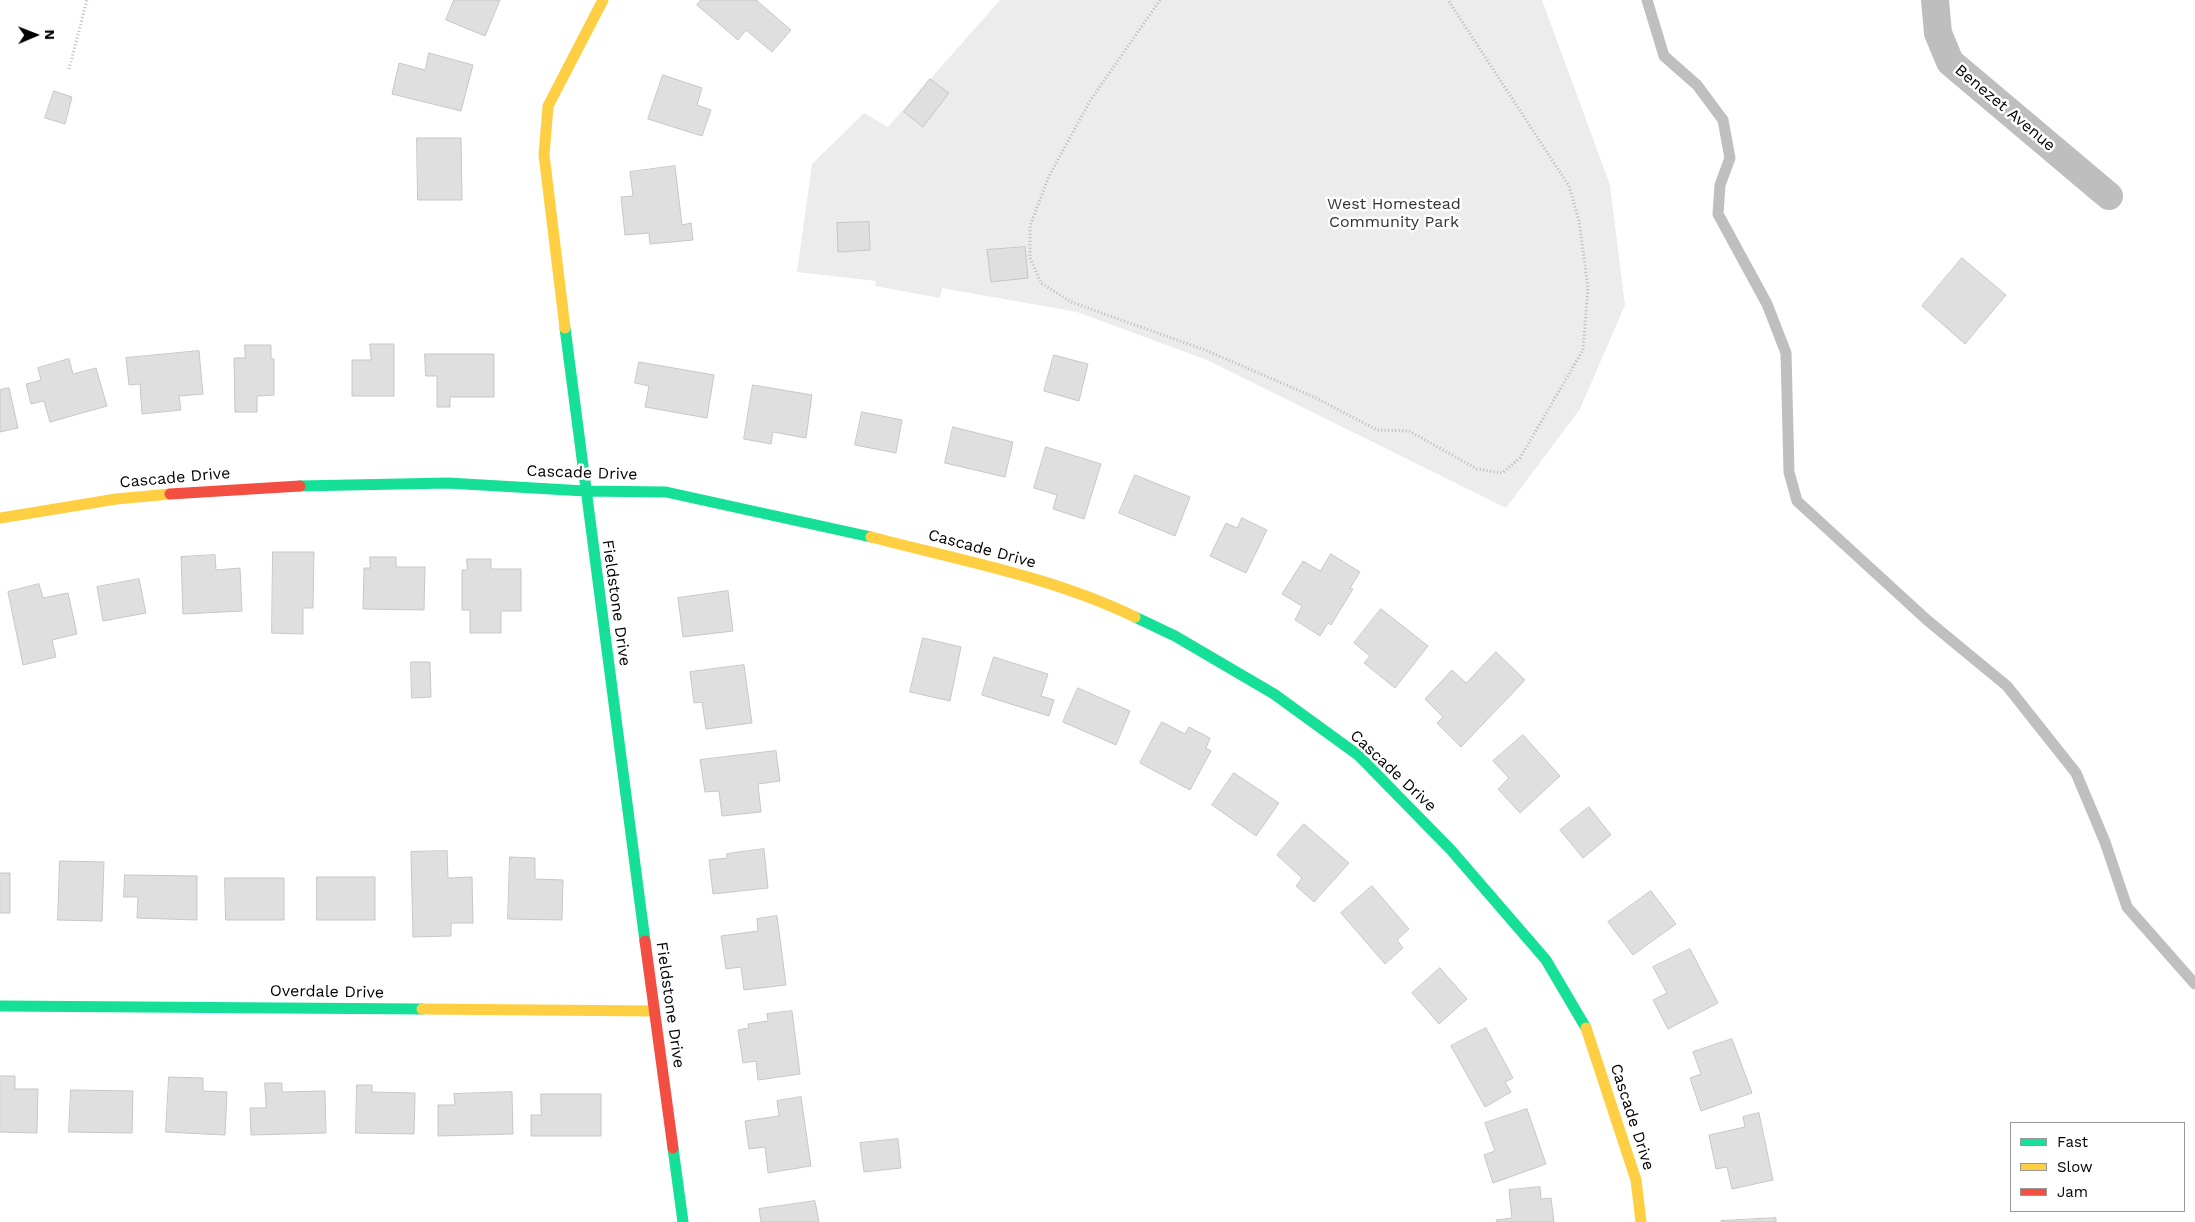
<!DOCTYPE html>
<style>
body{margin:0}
#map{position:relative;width:2195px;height:1222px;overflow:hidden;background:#fff;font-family:"Work Sans",sans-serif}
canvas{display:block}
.legend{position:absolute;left:2010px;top:1122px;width:175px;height:90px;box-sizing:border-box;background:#fff;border:1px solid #999;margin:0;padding:6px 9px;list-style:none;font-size:15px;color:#000}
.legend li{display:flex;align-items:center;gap:10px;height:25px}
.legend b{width:25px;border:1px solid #999}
.north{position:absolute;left:10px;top:10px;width:50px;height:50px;-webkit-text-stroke:4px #fff;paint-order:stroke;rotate:89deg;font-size:14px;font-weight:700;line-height:20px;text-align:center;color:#000}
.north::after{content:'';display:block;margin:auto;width:18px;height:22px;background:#000;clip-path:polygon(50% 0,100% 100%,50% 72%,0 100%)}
</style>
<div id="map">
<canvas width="2195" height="1222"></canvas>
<ul class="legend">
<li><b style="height:6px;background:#16e098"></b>Fast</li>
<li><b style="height:6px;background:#ffcf43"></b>Slow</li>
<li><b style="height:6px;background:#f24e42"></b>Jam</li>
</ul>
<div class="north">N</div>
</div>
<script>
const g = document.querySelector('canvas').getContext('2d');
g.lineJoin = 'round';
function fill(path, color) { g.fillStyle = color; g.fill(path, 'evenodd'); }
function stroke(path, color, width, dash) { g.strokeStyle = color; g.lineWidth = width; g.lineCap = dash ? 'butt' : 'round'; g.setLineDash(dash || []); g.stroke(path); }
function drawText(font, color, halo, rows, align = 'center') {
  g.font = font + ' "Work Sans",sans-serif'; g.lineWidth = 5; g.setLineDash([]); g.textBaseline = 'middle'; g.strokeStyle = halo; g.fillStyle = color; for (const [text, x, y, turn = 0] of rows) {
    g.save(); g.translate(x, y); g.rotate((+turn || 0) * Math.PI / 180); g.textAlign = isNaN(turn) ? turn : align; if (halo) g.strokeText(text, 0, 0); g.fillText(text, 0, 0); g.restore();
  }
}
fill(new Path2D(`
 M1000 0H1542L1610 185 1625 305 1580 409 1506 508 1207 360 1077 312 942 288 940 298 875 286 876 281 797 272 812 164 864 113 888 127Z`), '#ececec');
stroke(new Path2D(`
 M1647 0 1664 56 1697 85 1723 120 1730 158 1720 185 1718 214 1767 304 1786 353 1789 472 1797 501 1927 620 2007 686 2076 773 2105 842 2127 907 2195 984`), '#bfbfbf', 11);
const building = new Path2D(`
 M454 0H500L485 36 446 20Z
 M701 0H756L791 30 772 52 746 30 738 40 697 5Z
 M429 53 473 65 461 111 392 94 399 63 425 70Z
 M663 75 702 88 697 105 711 110 702 136 648 119Z
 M930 79 949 93 923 127 904 112Z
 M54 91 72 97 65 124 45 118Z
 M417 138H461L462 200H418Z
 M675 166 682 225 691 223 693 240 650 244 649 233 625 235 621 197 633 196 630 172Z
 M869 222 870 250 838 252 837 223Z
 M1025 247 1028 278 991 282 987 250Z
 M1962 258 2006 295 1965 344 1922 306Z
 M370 344H394V396H352V360H371Z
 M245 345H271V359H274V395L257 396V412H235L234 358H245Z
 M199 351 203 394 179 396 181 410 142 414 140 384 129 385 126 358Z
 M425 354H494V397H450V407H437V376H426Z
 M1054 355 1088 364 1079 401 1044 391Z
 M69 359 73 374 96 368 107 406 50 422 44 401 31 404 26 384 41 380 38 368Z
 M639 362 714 375 707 418 645 407 649 386 635 383Z
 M753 385 812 395 806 438 773 432 771 444 744 439Z
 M9 388 18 428 0 432V390Z
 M862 412 902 420 896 453 855 445Z
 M953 427 1013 442 1005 477 945 463Z
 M1046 447 1101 464 1084 519 1053 509 1057 495 1034 488Z
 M1135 475 1190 497 1175 536 1119 513Z
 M1242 518 1267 530 1246 573 1210 556 1226 523 1237 528Z
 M273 552H314L313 608H303V634L272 633Z
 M1331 554 1360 572 1350 588 1353 589 1331 625 1328 623 1320 636 1295 620 1302 606 1282 594 1303 561 1320 571Z
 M215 555 216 570 240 568 242 611 183 614 181 557Z
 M370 557H396V567H425L424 610 363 609 364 568H370Z
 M467 559H491V569H521V611H501V633H470V610H462V570H467Z
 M139 579 146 613 103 621 97 587Z
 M39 584 43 598 68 593 77 634 52 640 56 657 23 665 8 592Z
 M728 591 733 631 683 637 678 598Z
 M1381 609 1428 646 1395 688 1364 663 1370 656 1354 643Z
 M923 638 961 647 950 701 910 692Z
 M1496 652 1525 680 1461 747 1437 723 1443 717 1425 699 1452 670 1466 683Z
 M994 657 1048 674 1041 696 1054 700 1049 716 982 695Z
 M411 662H430L431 697 412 698Z
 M744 665 752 723 706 729 702 702 694 703 690 672Z
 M1078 688 1130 711 1116 745 1063 722Z
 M1162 722 1185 734 1189 727 1210 738 1206 748 1211 751 1190 790 1140 763Z
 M1523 735 1560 776 1520 813 1498 789 1509 778 1493 761Z
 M776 751 780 781 758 784 761 812 722 816 719 791 705 792 700 760Z
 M1234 773 1279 803 1256 836 1212 805Z
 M1589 807 1611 835 1583 858 1560 830Z
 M1304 824 1349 863 1314 902 1296 886 1302 878 1277 855Z
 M764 849 768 888 713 894 709 860 727 858V854Z
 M447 851 448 878 472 877 473 923H451V936L413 937 411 852Z
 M510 857 535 858V879L563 880 562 920 508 919Z
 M60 861 104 862 102 921 58 920Z
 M0 873H10V913H0Z
 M125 875 197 876V920L137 918 138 897H124Z
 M317 877H375V920H317Z
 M225 878H284V920H226Z
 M1372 886 1409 929 1397 940 1403 948 1385 964 1341 913Z
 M1651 891 1676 924 1633 955 1608 922Z
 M777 916 786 985 744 990 741 967 726 969 721 936 758 931 757 919Z
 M1690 949 1718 1003 1668 1029 1653 1000 1667 993 1653 967Z
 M1440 968 1467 999 1439 1024 1412 993Z
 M792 1011 800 1074 758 1080 756 1061 743 1063 738 1030 749 1028 748 1024 768 1021 767 1014Z
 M1486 1028 1513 1078 1505 1082 1511 1092 1485 1107 1451 1046Z
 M1732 1039 1752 1093 1701 1111 1690 1078 1701 1074 1693 1052Z
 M0 1076H15V1089H38L37 1133 0 1132Z
 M169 1077 203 1078V1091L227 1092 225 1135 166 1132Z
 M265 1083H282V1092L325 1091 326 1133 251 1135 250 1108H266Z
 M357 1085H372V1092L415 1093 414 1134 356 1133Z
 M71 1090 133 1091 132 1133 69 1132Z
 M512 1092 513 1134 438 1136V1105H455L454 1094Z
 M541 1094H601V1136H531V1115H541Z
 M801 1097 811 1166 768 1173 765 1147 749 1149 745 1121 779 1116 777 1101Z
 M1527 1109 1546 1164 1493 1183 1484 1155 1495 1151 1485 1123Z
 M1759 1113 1773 1180 1732 1189 1727 1167 1716 1169 1709 1135 1745 1127 1743 1117Z
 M898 1139 901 1168 864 1172 860 1143Z
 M1540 1187 1541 1199 1551 1198 1554 1222H1497L1496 1220 1512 1218 1509 1190Z
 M815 1201 819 1222H761L759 1209Z
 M1776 1218V1222H1721V1221Z`);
fill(building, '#dfdfdf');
stroke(building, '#c7c7c7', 1);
stroke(new Path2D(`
 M1160 0 1090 101 1049 176 1030 226V258L1041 283 1071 302 1205 350 1314 397 1377 430 1409 431 1477 469 1502 473 1520 458 1583 350 1588 288 1579 221 1569 186 1448 0
 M69 69 87 0`), '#b9b9b9', 3, [1, 2.5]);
stroke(new Path2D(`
 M1935 0 1938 33 1950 62 2109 196`), '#bebebe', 28);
stroke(new Path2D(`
 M565 328 645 941
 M300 486 448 483 585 491 666 492 871 537
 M1135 617 1175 636 1274 694 1358 755 1451 850 1546 960 1586 1028
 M0 1006 422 1009
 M673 1148 683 1222`), '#16e098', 11);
stroke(new Path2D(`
 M565 328 544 155 548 106 603 0
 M0 518 116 499 170 494
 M871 537C959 560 1053 577 1135 617
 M422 1009 654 1011
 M1586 1028 1636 1180 1641 1222`), '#ffcf43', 11);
stroke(new Path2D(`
 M170 494 300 486
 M645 941 673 1148`), '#f24e42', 11);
drawText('16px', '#000', '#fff', [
 ["Benezet Avenue",2005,108,40],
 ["Cascade Drive",582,473,2],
 ["Cascade Drive",175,478,-5],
 ["Cascade Drive",982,549,15],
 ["Fieldstone Drive",616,603,82],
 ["Cascade Drive",1393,771,43],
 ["Overdale Drive",327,992,1],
 ["Fieldstone Drive",670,1005,82],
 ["Cascade Drive",1632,1117,72]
]);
drawText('16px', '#333', '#fff', [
 ["West Homestead",1394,204],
 ["Community Park",1394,222]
]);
</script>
